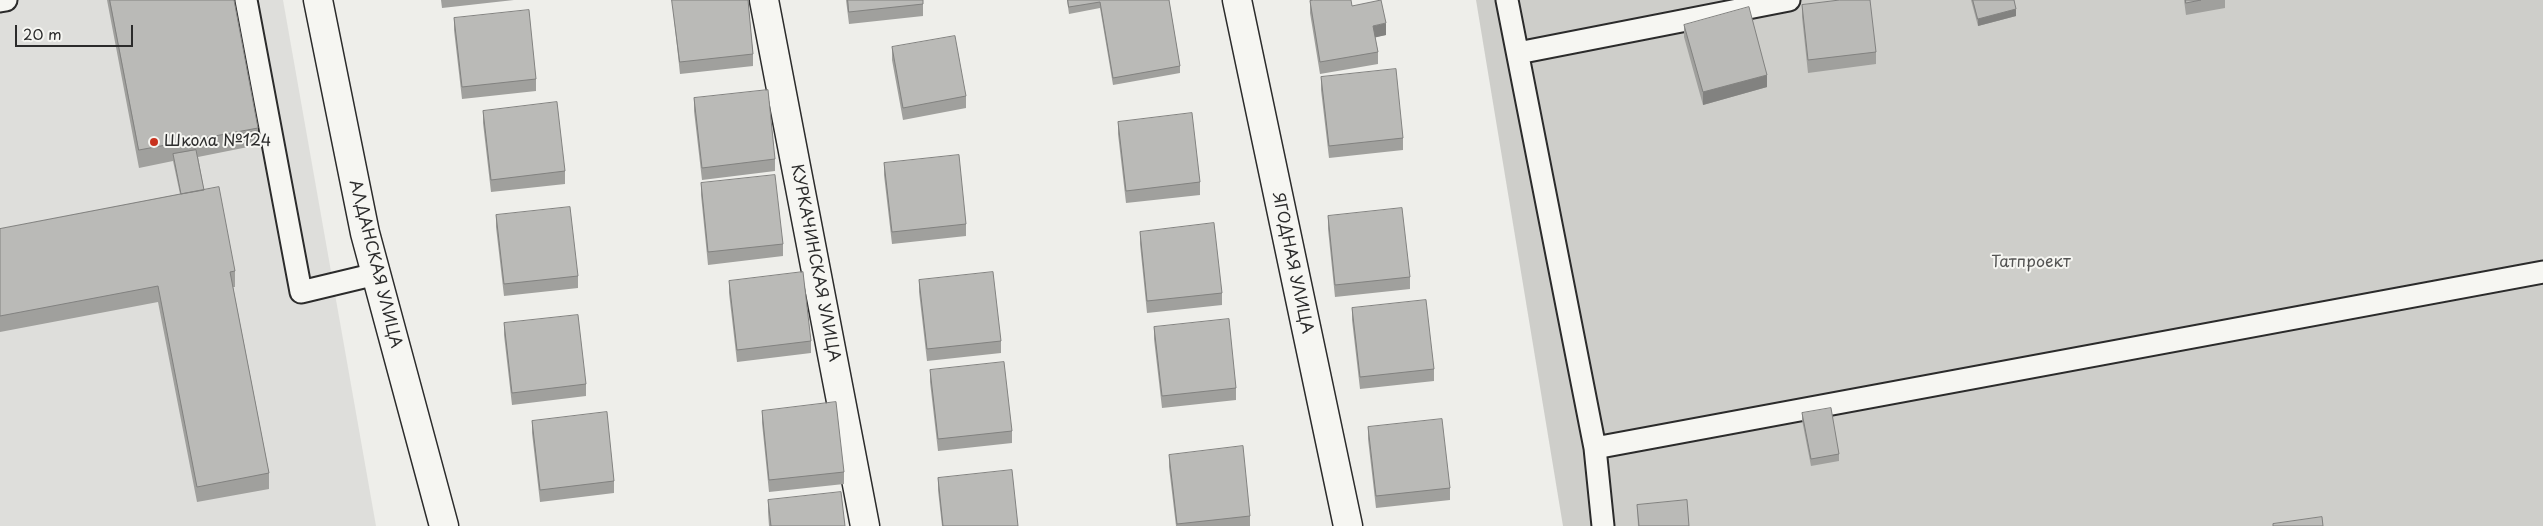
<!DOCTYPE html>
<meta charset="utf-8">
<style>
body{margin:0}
#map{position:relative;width:2543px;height:526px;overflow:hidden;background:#eeeeea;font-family:"Playpen Sans",sans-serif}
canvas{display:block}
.scale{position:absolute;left:15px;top:25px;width:118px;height:22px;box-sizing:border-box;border:2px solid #2b2b2b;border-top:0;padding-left:6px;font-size:15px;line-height:18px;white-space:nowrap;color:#2b2b2b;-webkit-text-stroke:4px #f6f6f2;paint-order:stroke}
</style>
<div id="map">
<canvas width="2543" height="526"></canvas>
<div class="scale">20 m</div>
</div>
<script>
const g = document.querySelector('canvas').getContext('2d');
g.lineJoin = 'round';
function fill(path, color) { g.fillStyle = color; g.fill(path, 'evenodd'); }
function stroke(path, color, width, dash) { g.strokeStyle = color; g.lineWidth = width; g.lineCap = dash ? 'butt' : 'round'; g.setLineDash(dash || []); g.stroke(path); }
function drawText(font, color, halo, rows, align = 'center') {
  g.font = font + ' "Playpen Sans",sans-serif'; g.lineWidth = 4; g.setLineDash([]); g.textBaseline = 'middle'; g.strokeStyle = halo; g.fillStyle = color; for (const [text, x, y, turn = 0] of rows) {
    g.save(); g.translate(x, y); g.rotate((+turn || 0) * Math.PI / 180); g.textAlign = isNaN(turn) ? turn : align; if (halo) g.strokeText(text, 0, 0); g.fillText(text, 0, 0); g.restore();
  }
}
fill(new Path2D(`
 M0 0H283L376 526H0Z`), '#dededb');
fill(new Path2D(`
 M1476 0H2543V526H1563Z`), '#cececa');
const service = new Path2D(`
 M246 0 301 292 376 274
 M1507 0 1595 448 1603 526
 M0 1 6 0
 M1518 53 1789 0
 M1595 448 2543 272`);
const minor = new Path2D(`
 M318 0 365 233 444 526
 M764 0 865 526
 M1237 0 1348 526`);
stroke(service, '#2b2b2b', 25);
stroke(minor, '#2b2b2b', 31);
stroke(service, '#f6f6f2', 21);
stroke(minor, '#f6f6f2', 28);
fill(new Path2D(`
 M107 0H234L258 128V145L198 157 204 190 235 271V287H233L269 473V489L197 502 158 302 0 332V229L180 194 173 161 139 168Z
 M441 0H514L442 8Z
 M672 0H748L753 54V66L680 74Z
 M846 0H923V16L849 24Z
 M1067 0H1169L1180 66V73L1113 85 1100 8 1069 14Z
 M1971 0H2014L2016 16 1978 26Z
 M2184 0H2225V8L2186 15Z
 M1310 1 1352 6 1386 35 1375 37 1378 52V64L1320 74 1310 13Z
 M1802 5 1876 52V64L1808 73 1802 17Z
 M454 18 536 79V91L462 99 454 30Z
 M1684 25 1767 87 1703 105 1684 37Z
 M892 47 966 96V108L903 120 892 60Z
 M1321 77 1403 138V150L1329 158 1321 90Z
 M694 98 775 159V171L702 180 694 111Z
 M483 111 565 171V184L491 192 483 123Z
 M1118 122 1200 182V195L1126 203 1118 134Z
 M884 163 966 224V236L892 244 884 175Z
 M701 183 783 244V256L708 265 701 195Z
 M496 215 578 276V288L504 296 496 227Z
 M1328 216 1410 277V289L1335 297 1328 229Z
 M1140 232 1222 293V305L1147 313 1140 244Z
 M919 280 1001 341V353L927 361 919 292Z
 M729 281 811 341V353L737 362 729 293Z
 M1352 308 1434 369V381L1360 389 1352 320Z
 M504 323 586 384V396L512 405 504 335Z
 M1154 327 1236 388V400L1162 408 1154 339Z
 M930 370 1012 431V443L938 451 930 382Z
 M762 411 844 472V484L769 492 762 423Z
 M1802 413 1839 454V461L1811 466 1802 420Z
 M532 421 614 481V493L540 502 532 433Z
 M1368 427 1450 488V500L1376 508 1368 439Z
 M1169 455 1250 516V526H1176L1169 467Z
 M938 478 1018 526H942L938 490Z
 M768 500 845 526H769L768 512Z
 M1637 505 1689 526H1638Z`), '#a0a09d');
fill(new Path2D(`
 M2016 9V16L1978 26V19Z
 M1386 23V35L1373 38V26Z
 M1767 75V87L1703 105V92Z`), '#828280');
const building = new Path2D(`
 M110 0H234L258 128 139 150Z
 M672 0H748L753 54 680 62Z
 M848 0H923V4L849 12Z
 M1068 0H1169L1180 66 1113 78 1100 2 1069 7Z
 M1314 0H1351L1352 6 1381 0 1386 23 1373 26 1378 52 1320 62 1310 1Z
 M1840 0H1870L1876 52 1808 60 1802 5Z
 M1973 0H2014L2016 9 1978 19Z
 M2186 0H2201L2186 3Z
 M1749 7 1767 75 1703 92 1684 25Z
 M529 10 536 79 462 87 454 18Z
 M955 36 966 96 903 108 892 47Z
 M1396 69 1403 138 1329 146 1321 77Z
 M768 90 775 159 702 168 694 98Z
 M557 102 565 171 491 180 483 111Z
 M1192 113 1200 182 1126 191 1118 122Z
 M196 150 204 190 181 194 173 154Z
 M959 155 966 224 892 232 884 163Z
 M775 175 783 244 708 252 701 183Z
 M219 187 235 271 230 272 269 473 197 487 158 286 0 316V229Z
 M570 207 578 276 504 284 496 215Z
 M1402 208 1410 277 1335 285 1328 216Z
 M1214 223 1222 293 1147 301 1140 232Z
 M803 272 811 341 737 350 729 281Z
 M993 272 1001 341 927 349 919 280Z
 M1426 300 1434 369 1360 377 1352 308Z
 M578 315 586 384 512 393 504 323Z
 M1229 319 1236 388 1162 396 1154 327Z
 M1004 362 1012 431 938 439 930 370Z
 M836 402 844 472 769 480 762 411Z
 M1831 408 1839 454 1811 459 1802 413Z
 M607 412 614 481 540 490 532 421Z
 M1442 419 1450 488 1376 496 1368 427Z
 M1243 446 1250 516 1177 524 1169 455Z
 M1012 470 1018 526H943L938 478Z
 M841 492 845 526H771L768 500Z
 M1687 500 1689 526H1639L1637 505Z
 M2322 517 2323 526H2273V524Z`);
fill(building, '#babab7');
stroke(building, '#828280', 1);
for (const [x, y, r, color] of [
 [154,142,5,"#c8321e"]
]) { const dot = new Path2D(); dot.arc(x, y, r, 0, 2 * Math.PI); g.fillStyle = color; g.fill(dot); stroke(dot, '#f6f6f2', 2); }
drawText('16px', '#2b2b2b', '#f6f6f2', [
 ["Школа №124",164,142]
], 'left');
drawText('16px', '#2b2b2b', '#f6f6f2', [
 ["КУРКАЧИНСКАЯ УЛИЦА",815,263,79],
 ["ЯГОДНАЯ УЛИЦА",1292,263,78],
 ["АЛДАНСКАЯ УЛИЦА",375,264,76]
]);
drawText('16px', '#545453', '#f6f6f2', [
 ["Татпроект",2031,263]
]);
</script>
